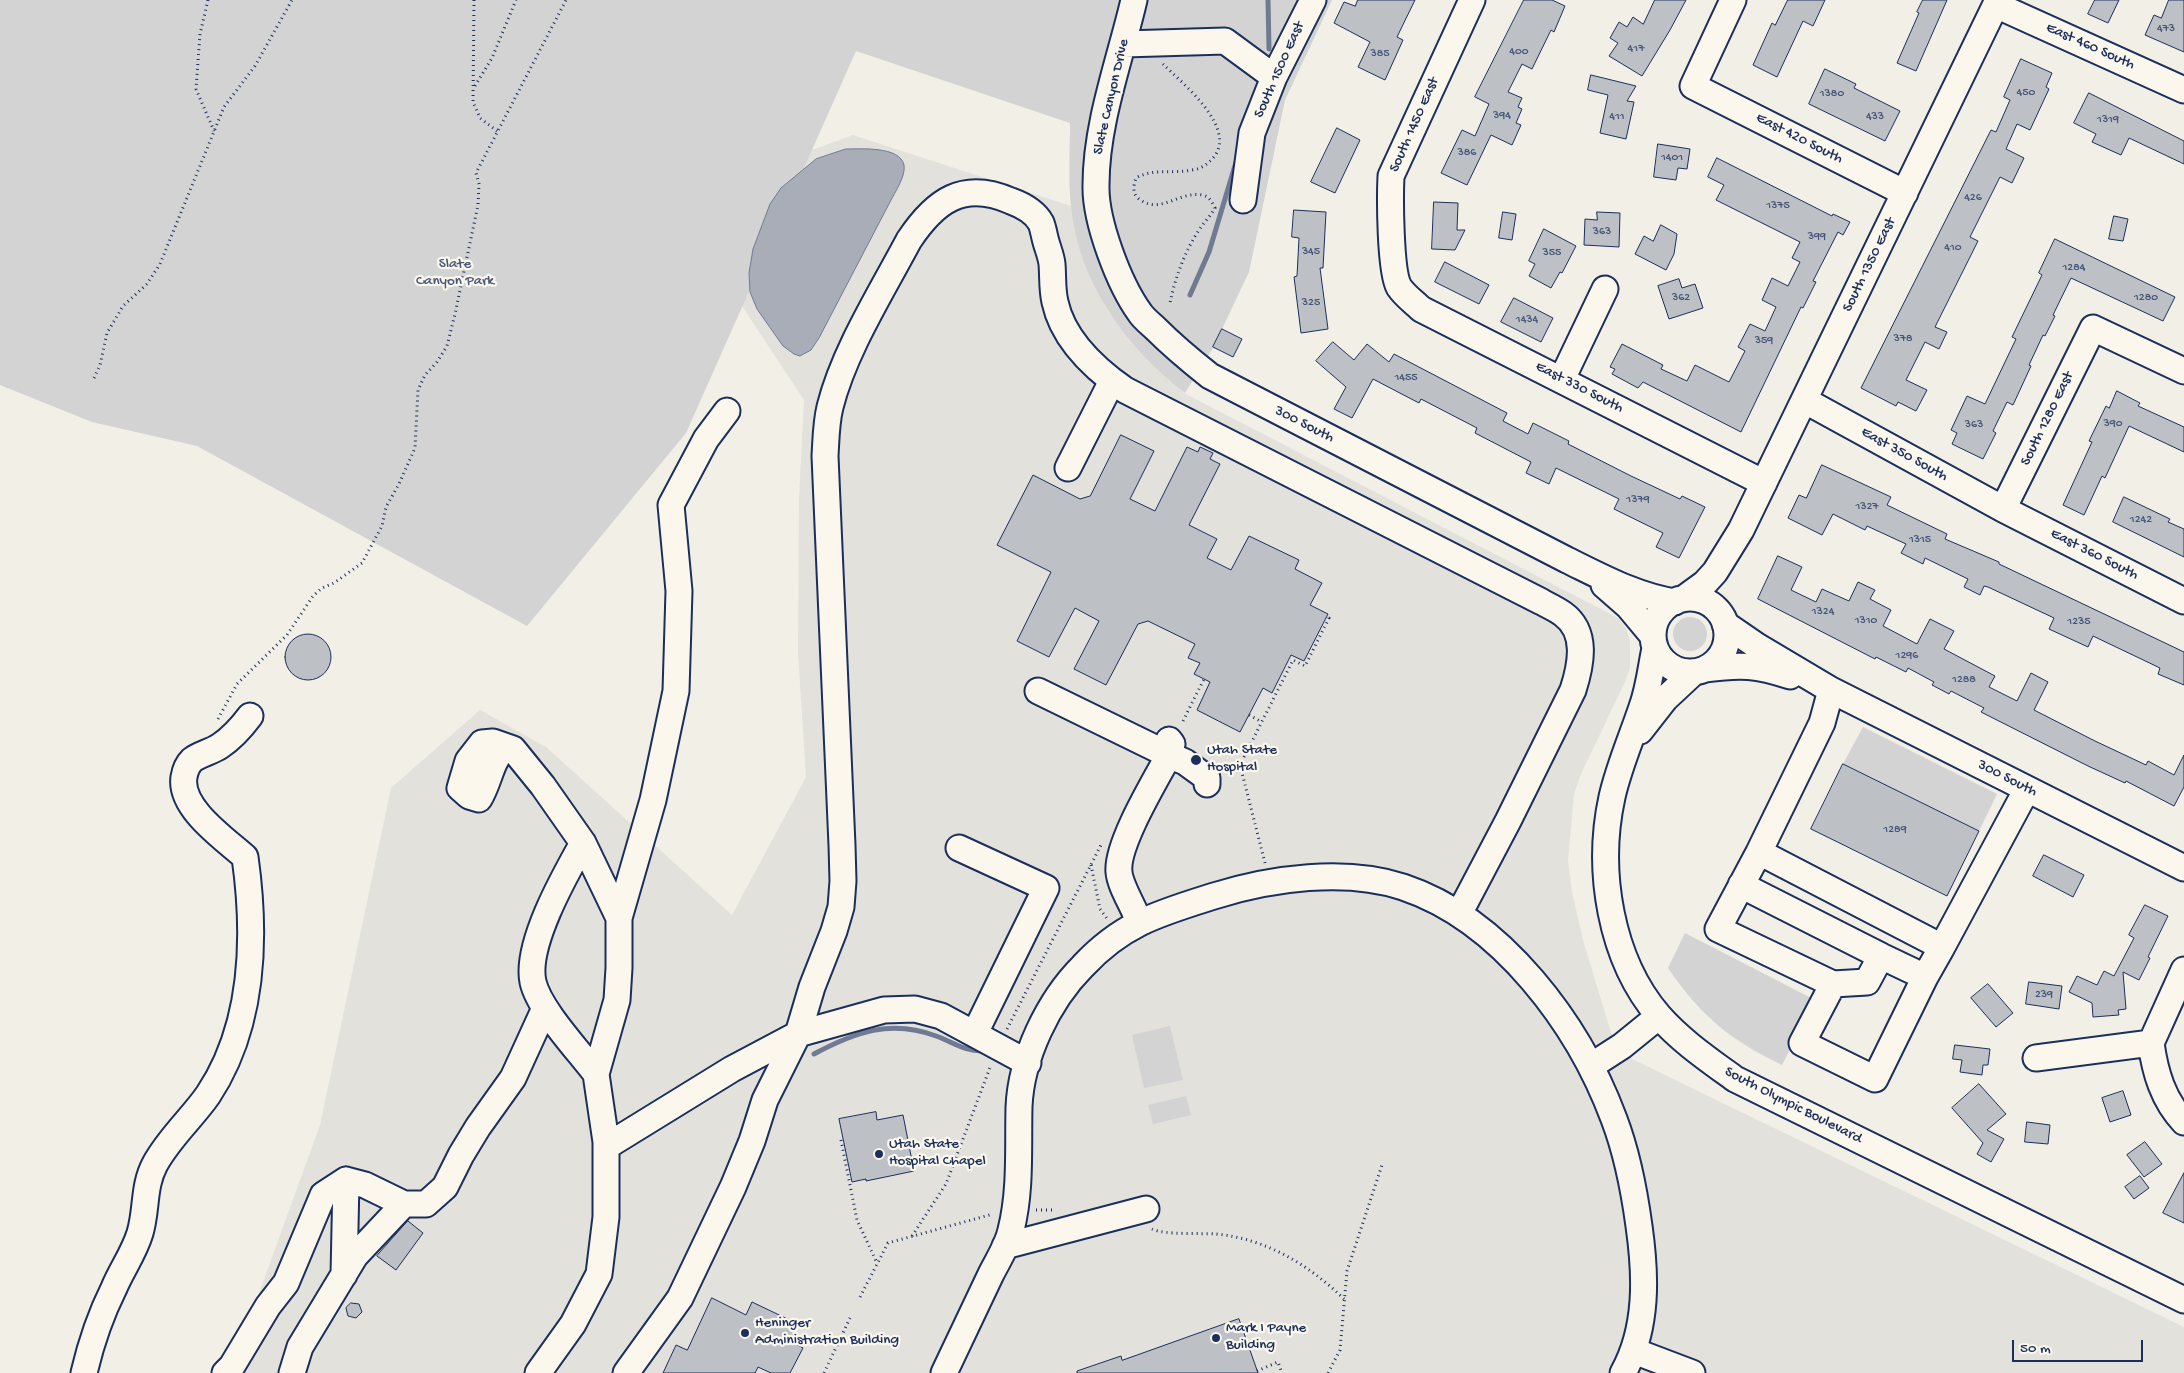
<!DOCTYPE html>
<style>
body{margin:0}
#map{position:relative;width:2184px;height:1373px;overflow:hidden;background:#f2efe6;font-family:"Gochi Hand",sans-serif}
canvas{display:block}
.scale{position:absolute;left:2012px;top:1340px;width:131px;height:22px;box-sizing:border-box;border:2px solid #1b2f5e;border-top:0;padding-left:6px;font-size:15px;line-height:18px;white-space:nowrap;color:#1b2f5e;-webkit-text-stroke:4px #fbf7ec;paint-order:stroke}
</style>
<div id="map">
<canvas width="2184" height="1373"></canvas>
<div class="scale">50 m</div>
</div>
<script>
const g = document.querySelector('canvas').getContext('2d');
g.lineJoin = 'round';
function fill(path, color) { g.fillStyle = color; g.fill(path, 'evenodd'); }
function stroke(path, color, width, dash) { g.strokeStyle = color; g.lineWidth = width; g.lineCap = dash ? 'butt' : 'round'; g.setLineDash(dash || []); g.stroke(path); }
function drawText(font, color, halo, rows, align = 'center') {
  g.font = font + ' "Gochi Hand",sans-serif'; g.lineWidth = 4.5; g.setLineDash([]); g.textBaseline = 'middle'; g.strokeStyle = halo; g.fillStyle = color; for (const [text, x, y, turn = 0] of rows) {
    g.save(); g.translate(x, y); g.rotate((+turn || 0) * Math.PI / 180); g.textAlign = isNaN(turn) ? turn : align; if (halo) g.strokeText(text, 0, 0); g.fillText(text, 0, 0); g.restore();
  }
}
fill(new Path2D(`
 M853 135 1071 206 1082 256 1098 293 1108 312 1184 393 1618 618 1626 628 1630 642V668L1625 682 1581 774 1574 794 1568 861 1572 892 1583 940 1612 1036 1632 1059 2184 1327V1373H230L320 1125 391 788 480 710 546 747 732 915 806 777 798 654 799 498 804 400 736 297 793 157Z`), '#e2e1dc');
fill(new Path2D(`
 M0 0H1332L1285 100 1249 272 1213 348 1185 393C1125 346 1079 284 1071 206 1068 179 1070 150 1070 123L856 51 686 433 527 626 197 446 92 422 0 385Z
 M1673 634a17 17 0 1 1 34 0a17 17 0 1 1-34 0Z
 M1863 727 1997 794 1979 831 1843 764Z
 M1685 933 1815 1000 1782 1065C1730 1040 1701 1016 1668 968Z
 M1170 1026 1183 1080 1144 1088 1132 1035Z
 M1186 1096 1191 1115 1153 1124 1148 1105Z`), '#d2d3d2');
const water = new Path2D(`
 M846 149C861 149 900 146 904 165 906 176 895 192 890 202L819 338 811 350 800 356 794 354 783 346 757 309 750 292 749 273 753 249 770 204 781 188 816 159Z`);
fill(water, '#a9adb7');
stroke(water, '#707b93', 1);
stroke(new Path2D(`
 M1268 0 1269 49
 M1190 295 1209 252 1237 159
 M814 1054C855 1032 891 1019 936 1036 953 1042 965 1052 984 1051`), '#707b93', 5);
const building = new Path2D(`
 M1358 0H1415L1397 37 1403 40 1385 80 1358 67 1370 42 1334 23 1344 2 1355 6Z
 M1524 0H1552L1565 6 1554 32 1551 30 1532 69 1522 64 1508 92 1522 98 1518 107 1522 109 1516 123 1521 125 1512 145 1491 135 1467 185 1441 173 1462 130 1475 136 1489 104 1475 97Z
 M1655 0H1686L1670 30 1642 76 1609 56 1618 43 1610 38 1619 22 1627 27 1633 17 1643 24Z
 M1788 0H1825L1813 26 1803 21 1777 77 1753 65 1772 23 1775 25Z
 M1923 0H1947L1916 71 1897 63 1919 13 1917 12Z
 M2095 0H2119L2108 23 2088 14Z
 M2169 0H2184V52L2145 35 2154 15 2161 18Z
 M2021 59 2052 73 2046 87 2049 89 2030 130 2017 124 2006 149 2024 158 2012 183 2000 177 1970 237 1978 241 1935 327 1947 332 1939 349 1925 342 1906 380 1927 390 1916 411 1898 402 1896 406 1861 388 1991 130 1996 132 2010 100 2004 97Z
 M1825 69 1856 84 1854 88 1900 111 1885 141 1809 104Z
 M1591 75 1636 86 1627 101 1634 102 1626 139 1600 133 1608 95 1588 90Z
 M2089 93 2184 141V164L2129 138 2121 155 2092 142 2096 134 2074 123Z
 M1337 128 1360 140 1335 193 1311 182Z
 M1658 144 1690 149 1687 169 1678 168 1676 180 1654 177Z
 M1717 158 1832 216 1833 214 1850 222 1843 235 1838 232 1813 281 1816 282 1803 308 1801 307 1741 432 1643 382 1638 388 1612 374 1615 369 1610 367 1622 344 1663 365 1661 369 1687 381 1695 365 1729 382 1745 351 1738 347 1750 324 1765 331 1776 307 1762 300 1772 278 1788 286 1800 262 1792 258 1800 242 1716 200 1724 185 1708 177Z
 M1434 202 1458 203 1457 230H1465L1455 250 1432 249Z
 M1294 210 1326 212 1323 268H1320L1328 329 1301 333 1294 277 1297 276 1299 238 1292 237Z
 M1503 212 1516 214 1512 240 1499 238Z
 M1597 212 1620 213 1619 247 1584 245 1585 219 1597 220Z
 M2114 216 2128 219 2123 241 2109 239Z
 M1661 225 1677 234 1674 254 1666 270 1635 254 1644 236 1653 241Z
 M1544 229 1576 246 1562 273 1560 272 1551 288 1529 276 1535 264 1529 261Z
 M2055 239 2175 297 2163 321 2071 278 2053 315 2055 316 2045 336 2043 335 2029 365 2031 366 2013 405 2007 402 1993 431 1996 433 1983 459 1952 444 1957 433 1951 430 1967 396 1985 404 2016 339 2012 337 2042 275 2039 273Z
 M1445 262 1489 285 1479 304 1435 282Z
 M1679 279 1682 288 1695 284 1703 308 1669 319 1658 286Z
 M1514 298 1553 318 1541 342 1501 322Z
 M1222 329 1242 339 1233 357 1213 347Z
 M1333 342 1354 360 1367 344 1389 362 1394 354 1507 413 1503 421 1528 434 1533 423 1569 441 1568 444 1631 476 1680 499 1682 496 1705 507 1679 558 1656 547 1663 533 1614 509 1619 499 1556 468 1549 484 1526 473 1531 462 1475 433 1477 428 1421 399 1419 403 1373 379 1352 418 1334 409 1346 387 1316 361Z
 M2117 391 2140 403 2138 406 2184 427V452L2129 426 2105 478 2102 476 2084 515 2063 505 2092 442 2089 441 2106 406 2109 408Z
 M1121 435 1154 451 1130 499 1155 511 1187 447 1198 452 1200 447 1213 453 1210 459 1220 464 1189 525 1217 539 1207 558 1231 570 1249 536 1299 560 1295 569 1322 583 1310 605 1328 614 1304 661 1291 655 1272 693 1263 688 1240 732 1197 710 1210 682 1194 674 1200 663 1188 658 1195 644 1148 621 1138 624 1106 685 1074 669 1099 621 1075 608 1049 657 1017 641 1051 572 997 545 1033 475 1080 499 1090 496Z
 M1822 465 1891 497 1887 505 1947 534 1945 539 1999 562V564L2184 652V685L2158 674 2160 668 2093 636 2088 647 2049 629 2054 618 1988 587 1984 586 1980 595 1964 587 1968 579 1925 558 1923 564 1901 553 1906 544 1867 526 1865 530 1833 514 1822 535 1788 518 1799 495 1806 498Z
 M2124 497 2170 519 2168 522 2184 529V557L2113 522Z
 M1778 556 1802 567 1791 590 1816 602 1822 589 1849 601 1858 582 1875 590 1870 599 1891 610 1883 626 1917 644 1930 619 1954 631 1944 649 1995 676 1989 687 2017 701 2031 673 2048 682 2034 710 2095 741 2146 765 2148 761 2174 775 2184 755V787L2174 806 2126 781 2125 783 2088 766 1981 712 1984 708 1951 691 1949 694 1932 685 1934 682 1908 668 1906 672 1876 657 1875 659 1758 599Z
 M285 657a23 23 0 1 1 46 0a23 23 0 1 1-46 0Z
 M1843 764 1979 831 1947 896 1811 829Z
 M2044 855 2084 875 2073 897 2033 876Z
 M2145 905 2168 916 2148 957 2150 958 2139 980 2123 972 2126 1009 2118 1010 2119 1015 2093 1017 2092 1003 2069 992 2077 976 2097 985 2104 971 2114 976 2134 938 2129 935Z
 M2029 982 2062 986 2059 1009 2026 1004Z
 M1988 984 2013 1013 1996 1027 1971 998Z
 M1955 1045 1990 1049 1988 1065H1983L1982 1075 1960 1072 1962 1060 1953 1059Z
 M1979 1084 2006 1114 1987 1130 2004 1139 1991 1162 1977 1154 1983 1143 1952 1108Z
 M2123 1091 2131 1115 2110 1122 2102 1098Z
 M876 1112 877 1120 903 1115 914 1171 866 1181V1179L852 1182 839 1119Z
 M2027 1122 2050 1125 2048 1144 2025 1142Z
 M2145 1142 2162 1164 2144 1177 2127 1155Z
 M2184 1173V1223L2163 1213Z
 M2140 1176 2149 1188 2134 1199 2125 1187Z
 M408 1221 423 1233 396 1270 377 1256Z
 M712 1298 746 1315 752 1302 798 1324 790 1341 803 1348 790 1373H771L758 1367 755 1373H663L676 1345 687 1350Z
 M351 1303 359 1304 362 1312 356 1318 348 1316 346 1308Z
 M1239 1319 1258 1373H1077V1371L1121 1356 1122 1360Z`);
fill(building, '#bdc0c4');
stroke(building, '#1b2f5e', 1);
const minor = new Path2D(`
 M1134 0C1120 60 1096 123 1096 185 1095 221 1119 284 1140 313 1144 319 1151 324 1156 329 1173 346 1191 361 1210 376L1567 560C1602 577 1636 596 1675 602
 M1472 0 1391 176C1390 197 1390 271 1399 287 1405 296 1414 302 1421 309L1764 483
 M1733 0 1693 86 1905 193
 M1996 5 2184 90
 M1124 44 1225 41 1274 77
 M1243 200 1252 133 1274 77 1313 0
 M1562 379 1605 289
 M1804 400 2003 509 2184 601
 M1068 468 1112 381
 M2003 509 2093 328 2184 371
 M1604 585 1628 606 1653 636
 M1653 635a37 37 0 1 1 74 0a37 37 0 1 1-74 0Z
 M1683 599 1705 583 1715 572 1741 530 1998 0
 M1725 624 1757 646 1831 690 2184 868
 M1655 648C1651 667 1649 688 1642 707 1632 737 1619 766 1612 797 1596 870 1610 959 1659 1016 1681 1041 1709 1060 1735 1079L2184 1300
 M1706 669C1741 664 1757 665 1790 676
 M1831 690 1822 723 1759 852 1942 947 2027 789
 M1038 691 1169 755C1155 781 1116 845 1119 872 1120 886 1134 907 1139 922
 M1640 731 1665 699 1694 672
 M1169 740 1172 744 1169 755 1185 762 1207 778V784
 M505 747C490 762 490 781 479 799L469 796 460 788 468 761 482 743 493 742 513 749 543 786 583 843 619 918
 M583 843C565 875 525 945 533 982 539 1009 578 1050 596 1074
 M959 848 1046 888 975 1033
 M1759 852 1718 929 1833 984 1867 982 1881 956 1925 977 1942 947
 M1741 885 1881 956
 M1833 984 1802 1043 1875 1079 1925 977
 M2151 1043C2155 1072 2163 1100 2184 1122
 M2151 1043 2184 970
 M2036 1058 2151 1043
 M1591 1066 1622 1046 1659 1016
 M607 1146 732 1069 798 1034 884 1010 915 1009 941 1016 1028 1063
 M1005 1246 1146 1209
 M344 1275 346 1180
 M1634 1351 1692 1373
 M84 1373C91 1343 100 1316 114 1288 122 1269 134 1253 140 1233 147 1210 143 1186 155 1164 169 1138 192 1118 208 1095 254 1026 256 935 245 857 225 839 179 808 184 777 185 771 187 765 192 760 200 754 211 752 220 746 232 738 241 728 250 716
 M225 1373 232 1366 268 1306 286 1283 323 1195 346 1180 365 1185 404 1204H426L445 1187 461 1155 478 1127 513 1078 545 1008
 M292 1373 300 1347 355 1256 404 1204
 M538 1373 573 1324 599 1274 606 1217V1142L596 1074 617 1000 619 968V918L653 800 676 691 679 591 671 505 706 439 727 411
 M626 1373 680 1298 733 1187 752 1141 765 1100 798 1034 812 987 834 931 841 907 843 881 842 845 825 456C826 440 826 423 830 407 844 351 882 291 909 240 935 201 963 180 1011 201 1022 205 1035 212 1041 223 1043 228 1044 234 1045 238 1047 247 1051 255 1052 264 1053 276 1052 290 1055 302 1063 340 1095 369 1125 390L1542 602C1549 606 1556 609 1563 614 1588 632 1581 665 1573 690L1508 821 1459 914
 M944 1373C960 1340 975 1307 991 1274 998 1260 1008 1245 1011 1230 1021 1190 1018 1148 1019 1107 1021 1058 1048 1001 1083 966 1123 923 1160 913 1214 896 1271 878 1346 868 1403 887 1502 920 1579 1025 1614 1119 1627 1153 1634 1189 1639 1226 1646 1275 1648 1328 1623 1373`);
stroke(minor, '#1b2f5e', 29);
stroke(new Path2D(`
 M208 0 200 34 196 89 214 131
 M474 0 473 102 480 118 497 131
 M1163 64C1183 84 1237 127 1214 157 1208 164 1201 169 1192 170 1172 174 1153 168 1136 178 1133 187 1132 196 1142 201 1162 213 1180 191 1202 195 1209 196 1212 202 1215 208 1210 217 1204 222 1199 230 1185 251 1175 278 1170 303
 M475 86 492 58 516 0
 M94 378 100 365 107 333 123 306 147 284 160 264 224 107 255 66 292 0
 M1249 715 1262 722
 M218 719 237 684 287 635 313 596 322 588 334 583 362 563 382 526 386 507 399 484 415 448 418 390 425 375 437 362 447 346 455 314 478 205 479 184 476 173 566 0
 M1183 721 1204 679
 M1265 863 1240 765 1293 660 1305 666 1329 618 1326 617
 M1091 865 1100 909 1108 920
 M1007 1029 1101 845
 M841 1140 857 1220 877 1263
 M1036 1210H1055
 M1152 1229C1164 1235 1200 1233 1216 1234 1267 1239 1309 1265 1344 1299
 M912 1236 946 1184 991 1065
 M860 1297 888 1243 993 1214
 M1257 1371 1278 1362 1282 1373
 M824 1373 850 1318
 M1328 1373 1340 1350 1347 1271 1383 1162`), '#1b2f5e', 3, [1, 4]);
stroke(minor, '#fbf7ec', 25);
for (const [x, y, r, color] of [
 [1196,760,6,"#1b2f5e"],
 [879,1154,5,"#1b2f5e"],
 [745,1333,5,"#1b2f5e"],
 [1216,1338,5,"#1b2f5e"]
]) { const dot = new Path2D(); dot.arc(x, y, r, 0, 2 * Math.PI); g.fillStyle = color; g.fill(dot); stroke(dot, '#fbf7ec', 2); }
drawText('12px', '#445378', null, [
 ["473",2166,29],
 ["417",1636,49],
 ["400",1519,52],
 ["385",1380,54],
 ["450",2026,93],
 ["1380",1832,94],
 ["394",1502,116],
 ["411",1617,117],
 ["433",1875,117],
 ["1319",2108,120],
 ["386",1467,153],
 ["1401",1672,158],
 ["426",1973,198],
 ["1375",1778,206],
 ["363",1602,232],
 ["399",1817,237],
 ["410",1953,248],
 ["345",1311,252],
 ["355",1552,253],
 ["1284",2074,268],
 ["362",1681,298],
 ["1280",2146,298],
 ["325",1311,303],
 ["1434",1527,320],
 ["378",1903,339],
 ["359",1764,341],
 ["1455",1406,378],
 ["390",2113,424],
 ["363",1974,425],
 ["1379",1638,500],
 ["1327",1867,507],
 ["1242",2141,520],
 ["1315",1920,540],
 ["1324",1823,612],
 ["1310",1866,621],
 ["1235",2079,622],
 ["1296",1907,656],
 ["1288",1964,680],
 ["1289",1895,830],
 ["239",2044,995]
]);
drawText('15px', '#1b2f5e', '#fbf7ec', [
 ["East 460 South",2090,47,24],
 ["South 1500 East",1280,70,-66],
 ["Slate Canyon Drive",1112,97,-77],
 ["South 1450 East",1415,125,-66],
 ["East 420 South",1799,139,27],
 ["South 1350 East",1870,265,-64],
 ["East 330 South",1579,388,27],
 ["South 1280 East",2048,419,-64],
 ["300 South",1304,425,27],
 ["East 350 South",1904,455,29],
 ["East 360 South",2094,555,27],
 ["300 South",2007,779,27],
 ["South Olympic Boulevard",1793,1106,27]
]);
drawText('15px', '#49587b', '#fbf7ec', [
 ["Slate",455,265],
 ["Canyon Park",455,282]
]);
drawText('15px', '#1b2f5e', '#fbf7ec', [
 ["Utah State",1207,751],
 ["Hospital",1207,768],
 ["Utah State",889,1145],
 ["Hospital Chapel",889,1162],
 ["Heninger",755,1324],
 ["Administration Building",755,1341],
 ["Mark I Payne",1226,1329],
 ["Building",1226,1346]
], 'left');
</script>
